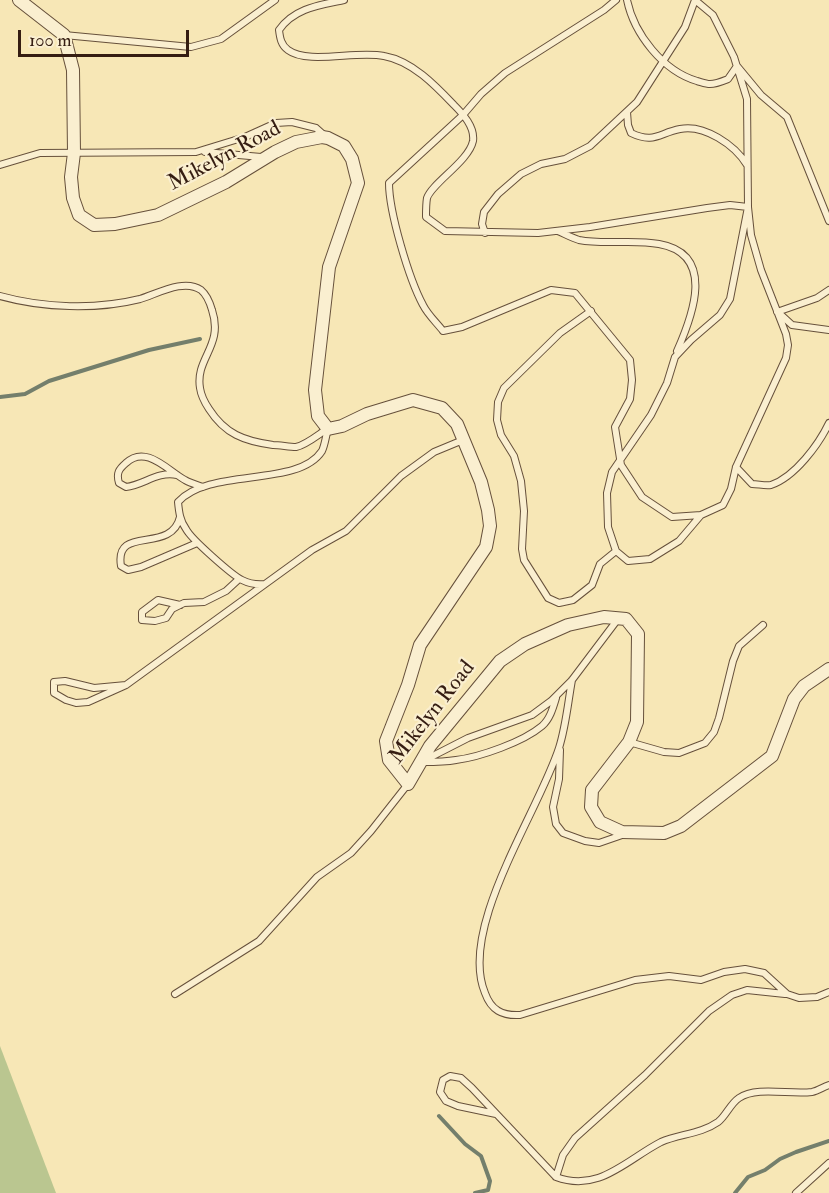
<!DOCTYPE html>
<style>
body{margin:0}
#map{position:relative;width:829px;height:1193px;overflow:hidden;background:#f7e7b6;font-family:"IM FELL Double Pica",serif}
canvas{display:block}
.scale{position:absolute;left:18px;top:30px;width:171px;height:27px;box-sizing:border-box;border:3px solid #351d12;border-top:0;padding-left:8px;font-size:18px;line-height:21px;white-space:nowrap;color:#351d12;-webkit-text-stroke:4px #faefd0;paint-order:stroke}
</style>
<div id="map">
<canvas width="829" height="1193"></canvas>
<div class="scale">100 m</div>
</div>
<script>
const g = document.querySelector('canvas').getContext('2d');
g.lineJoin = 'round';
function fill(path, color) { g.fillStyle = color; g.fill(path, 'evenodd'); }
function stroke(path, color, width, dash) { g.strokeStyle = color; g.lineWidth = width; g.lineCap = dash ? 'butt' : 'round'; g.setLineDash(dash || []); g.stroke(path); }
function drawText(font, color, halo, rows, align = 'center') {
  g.font = font + ' "IM FELL Double Pica",serif'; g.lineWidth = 4.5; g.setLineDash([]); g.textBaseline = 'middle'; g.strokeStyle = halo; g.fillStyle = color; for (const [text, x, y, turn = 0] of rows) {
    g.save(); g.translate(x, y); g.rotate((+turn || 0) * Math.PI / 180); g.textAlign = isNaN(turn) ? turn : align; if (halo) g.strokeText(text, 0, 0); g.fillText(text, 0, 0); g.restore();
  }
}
fill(new Path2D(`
 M0 1046 56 1193H0Z`), '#bac690');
stroke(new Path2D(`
 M0 397 25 394 49 381 149 350 200 339
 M439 1116 465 1144 481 1156 490 1181 488 1190 475 1193
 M735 1193 748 1177 765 1170 780 1159 796 1152 829 1141`), '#747f6c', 4);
const service = new Path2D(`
 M344 0C320 5 294 8 279 30 280 38 281 45 288 50 308 65 357 50 384 56 412 61 435 85 454 105 463 114 475 127 473 141 469 161 432 183 427 198 426 204 426 211 426 217L445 231 538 233 590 227 707 208 730 205 748 207 730 299 720 315 691 340 675 357 667 383 651 415 612 472 607 493 608 527 616 551 628 561 650 559 679 541 701 515
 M616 0 604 10 505 73 481 94 463 115 389 183C389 212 409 279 423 305 428 315 437 323 443 331L462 327 551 290 575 293 630 360 632 380 630 399 615 427 621 465 642 497 672 517 701 515 723 505 731 489 736 467 786 358 788 345 786 334 761 270 751 235 748 207 747 99 734 57 713 15 695 0
 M627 0C634 34 663 71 697 81 701 82 706 84 710 84 716 84 723 81 728 79L737 66 761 95 787 117 829 221
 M64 35 191 47 221 39 275 0
 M627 112 628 125 631 133C654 144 659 133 680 129 704 124 735 145 747 165
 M205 152 261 157
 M0 165 40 153 196 152 245 137 276 123 292 122 316 128 325 136
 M558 231C565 234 572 238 579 240 605 245 633 239 659 244 716 254 693 315 677 351
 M485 233 482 224 484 212 498 194 521 174 541 164 565 159 590 146 637 102 685 27 695 0
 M0 296C43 308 96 310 140 299 157 294 184 278 201 290 207 295 210 303 212 310 224 346 195 358 200 388 201 395 205 403 209 409 225 434 244 441 273 445 280 445 289 447 296 447 306 445 319 434 327 429
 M591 311 560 333 504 388 498 402 497 420 501 435 514 456 521 481 524 511 522 549 524 560 548 598 559 603 573 600 592 585 600 564 616 551
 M777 312 817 298 829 290
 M780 314 792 325 829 330
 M736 467 752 484C758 484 765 486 771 485 795 477 819 444 829 423
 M177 475C157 471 144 485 126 487L119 483C116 473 119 469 126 463 146 444 168 471 185 480 190 483 197 485 203 487
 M180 517C171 555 114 524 121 566L128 570 141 567 197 543
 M265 584C256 585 250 584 242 580 232 575 191 539 186 529 180 521 179 512 178 502 210 467 298 488 322 451 325 445 326 435 328 429
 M180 605 158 600 142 612V620L155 621 166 618 172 609 184 603 204 602 226 591 239 579
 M572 680C568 702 566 726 559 748 538 813 458 928 485 993 491 1010 502 1016 520 1015L635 980 669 976 701 980 724 972 745 969 764 973 787 994 799 998 817 997 829 992
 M126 685 94 688 65 681 54 682V693L66 700 76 703 88 702 126 685 312 550 346 531 401 476 434 452 463 440
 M629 742 664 752 679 753 705 743 714 732 719 718 733 661 739 646 763 625
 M560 750 559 779 553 807 556 824 563 833 585 841 599 843 625 834
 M423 761 468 738 532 715 551 701 572 680 618 619
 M423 762C434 762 445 762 456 760 480 757 523 742 542 726 550 719 553 708 556 698
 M175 994 259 941 317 877 351 853 371 831 408 784
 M496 1114 458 1106 446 1101 440 1092 443 1080 450 1076 461 1078 472 1088 556 1177C599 1193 626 1160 661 1142 679 1134 701 1134 718 1122 726 1116 730 1104 739 1098 757 1086 790 1095 812 1092 818 1091 823 1087 829 1085
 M556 1177 563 1155 575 1138 645 1075 709 1011 732 995 747 990 785 994
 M796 1193 829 1163`);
const minor = new Path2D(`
 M19 0 64 35 73 70 74 153 71 177 73 198 79 215 94 225 115 224 158 215 226 182 275 152 296 142 322 137 328 138 344 146 352 159 358 183 329 267 315 390 318 416 328 429 342 426 367 414 413 400 442 408 457 424 481 482 488 510 490 526 486 547 420 645 408 685 386 741 389 760 408 784 430 746 500 661 525 644 568 625 604 617 626 619 638 634 637 722 629 742 592 790 591 807 600 822 622 832 664 833 681 826 772 756 794 699 804 686 829 669`);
stroke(service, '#66503b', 8);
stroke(minor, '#66503b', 14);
stroke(service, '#faefd0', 6);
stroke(minor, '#faefd0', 12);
drawText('22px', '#351d12', '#faefd0', [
 ["Mikelyn Road",225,157,-28],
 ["Mikelyn Road",433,713,-52]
]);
</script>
